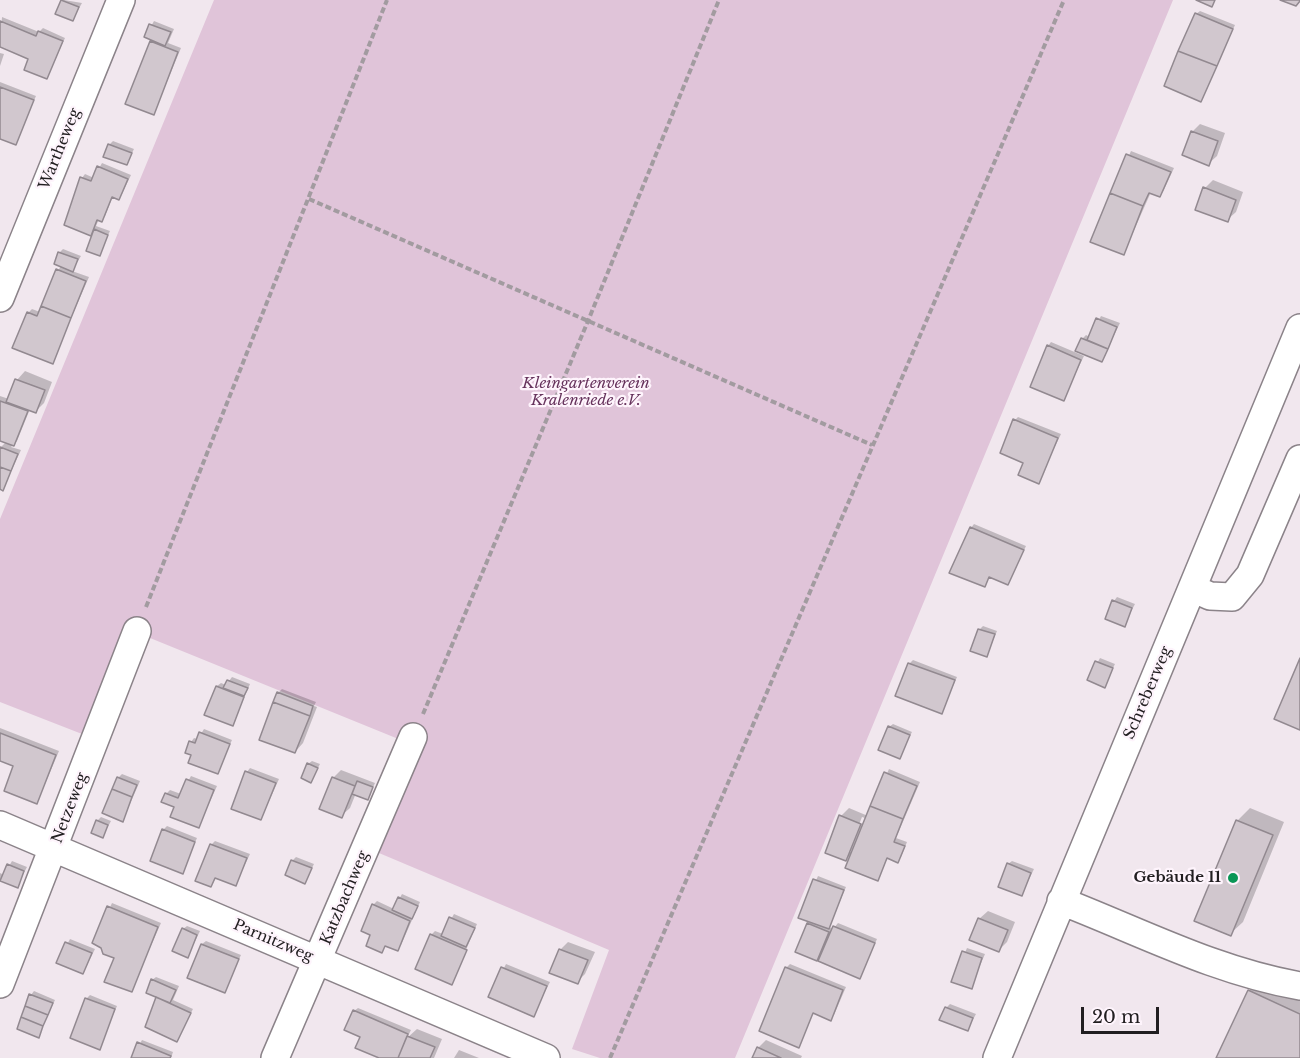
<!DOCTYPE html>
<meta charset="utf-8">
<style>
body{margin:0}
#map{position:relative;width:1300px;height:1058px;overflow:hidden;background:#f1e7ee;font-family:"Libre Baskerville",serif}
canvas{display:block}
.scale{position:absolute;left:1081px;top:1007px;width:78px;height:27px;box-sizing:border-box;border:3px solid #211e20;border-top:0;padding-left:8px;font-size:18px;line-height:21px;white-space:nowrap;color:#211e20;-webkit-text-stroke:4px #fef4fc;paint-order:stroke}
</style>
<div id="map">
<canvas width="1300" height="1058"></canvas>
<div class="scale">20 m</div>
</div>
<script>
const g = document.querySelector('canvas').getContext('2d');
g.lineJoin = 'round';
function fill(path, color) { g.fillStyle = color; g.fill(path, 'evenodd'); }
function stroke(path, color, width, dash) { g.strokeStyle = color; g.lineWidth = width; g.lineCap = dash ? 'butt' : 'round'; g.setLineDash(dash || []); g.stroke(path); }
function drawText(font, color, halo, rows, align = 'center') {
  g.font = font + ' "Libre Baskerville",serif'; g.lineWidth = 4.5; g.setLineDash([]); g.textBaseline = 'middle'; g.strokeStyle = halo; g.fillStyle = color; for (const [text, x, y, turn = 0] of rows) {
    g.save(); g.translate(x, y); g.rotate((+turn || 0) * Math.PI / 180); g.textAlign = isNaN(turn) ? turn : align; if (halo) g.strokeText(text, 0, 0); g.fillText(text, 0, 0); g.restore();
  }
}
fill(new Path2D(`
 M214 0H1173L735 1058H600L572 1049 609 950 379 853 423 749 123 627 82 734 0 702V519Z`), '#e0c4d9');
fill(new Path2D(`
 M64 0 82 3 73 19 62 1Z
 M1200 11 1235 25 1201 100 1196 14Z
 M2 17 39 32 43 28 65 38 47 78 30 58 0 46Z
 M154 21 174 29 168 43 181 48 154 113 127 103 152 39 146 36Z
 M0 53 4 54 0 66Z
 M0 82 36 96 15 143 0 137Z
 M1200 124 1225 133 1217 156 1208 164 1192 132Z
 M113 141 134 149 127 163 109 145Z
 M1131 151 1174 168 1163 192 1159 195 1151 192 1124 253 1092 241Z
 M102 163 131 175 122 194 119 198 113 196 105 216 99 219 96 226 110 231 99 254 93 235 66 224 82 178 85 174 94 178Z
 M1213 180 1243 192 1236 212 1227 220 1205 188Z
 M63 249 81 256 72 271 89 277 52 362 28 313 32 309 40 312 61 265 59 253Z
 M1101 316 1120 323 1102 360 1082 339 1086 335 1090 337Z
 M1051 342 1084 356 1063 399 1048 346Z
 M25 371 52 382 44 403 36 411 30 409 17 441 11 447 21 450 3 489 0 488V448L6 442 0 439V396L9 399 17 380Z
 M1018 417 1061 434 1038 482 1015 420Z
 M974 524 1026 546 1008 584 990 576 984 585 971 528Z
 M1117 597 1135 604 1124 625 1114 601Z
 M983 626 997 631 987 655 979 630Z
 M1100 658 1115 664 1104 686 1089 679Z
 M913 660 957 677 942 712 909 664Z
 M232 677 250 684 233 724 217 686 221 683 226 685Z
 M282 689 316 702 314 706 317 707 303 743 295 752 278 693Z
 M893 724 912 732 899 757 889 727Z
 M0 728 59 751 37 803 15 766 0 760Z
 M204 729 232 740 217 773 192 754 191 742 194 738 198 739Z
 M312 761 320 764 311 781 308 764Z
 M250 768 279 779 261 819 247 772Z
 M889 769 920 782 896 838 907 842 901 857 897 861 888 857 878 879 853 853 846 859 841 816 849 808 868 816ZM862 817 865 818 852 852H848Z
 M341 770 375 783 368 798 356 793 350 808 341 816 333 778Z
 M122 774 140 781 123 820 118 778Z
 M191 776 217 786 199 826 166 794 170 790 181 794Z
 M1250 808 1284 822 1243 922 1230 934 1237 821Z
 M101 817 111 821 103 836 97 821Z
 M167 826 197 838 182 872 163 830Z
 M215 841 250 854 236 884 217 877 211 885V845Z
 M296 857 314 864 305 882 292 861Z
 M12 861 27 867 17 886 0 881V873L4 875Z
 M1012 861 1034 869 1022 894 1008 864Z
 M818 876 846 887 829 927 833 929 838 923 877 939 860 977 797 951 811 921 800 917Z
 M402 894 420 902 401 945 397 949 387 944 382 951 372 934 373 905 377 901 394 909Z
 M112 903 161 923 131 991 116 958 94 942Z
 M988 911 1015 922 1007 942 999 950 979 919Z
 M454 914 477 924 452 983 417 968 432 934 435 931 443 934Z
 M187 926 200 931 188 956 183 929Z
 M70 939 95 949 83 973 58 962Z
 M206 941 241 955 224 991 202 944Z
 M568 942 595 952 585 974 577 982 560 950Z
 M967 948 985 954 971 987 953 981Z
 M506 964 550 982 533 1015 490 997Z
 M790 964 846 987 834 1015 830 1019 814 1012 799 1046 786 968Z
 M1266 975 1300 991V1058H1218L1249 991Z
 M156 977 179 986 173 1000 193 1009 177 1040 152 980Z
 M34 991 55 1000 38 1036 31 995Z
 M90 995 117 1006 99 1048 86 999Z
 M950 1004 976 1014 968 1029 946 1008Z
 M358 1008 411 1030 407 1038 417 1029 442 1039 434 1058H383L362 1036 354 1011Z
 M142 1040 173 1052 171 1058H132Z
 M766 1040 802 1056 801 1058H754L758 1048Z
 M459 1050 479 1058H454Z`), '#0003');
const building = new Path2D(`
 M61 0 79 7 73 21 55 14Z
 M1196 0H1215L1212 7Z
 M1280 0H1300V1L1296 6Z
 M1195 13 1233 29 1217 66 1178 51Z
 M0 21 36 36 38 31 63 41 47 79 24 70 28 59 0 47Z
 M149 24 171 32 165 46 144 37Z
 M150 41 178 52 154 115 125 104Z
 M1178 51 1217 66 1201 102 1164 86Z
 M0 87 34 100 16 145 0 139Z
 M1191 131 1218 141 1209 166 1182 155Z
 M108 144 132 153 127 165 103 157Z
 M1126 154 1171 172 1160 197 1149 193 1143 206 1110 193Z
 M97 166 128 179 119 200 112 197 102 222 97 220 91 236 64 225 80 177 91 181Z
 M1203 187 1236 200 1228 222 1195 210Z
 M1110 193 1143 206 1124 255 1090 242Z
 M94 229 108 235 100 256 86 251Z
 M58 252 78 259 73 272 54 264Z
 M56 269 86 281 71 318 41 306Z
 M41 306 71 318 53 364 12 348 27 312 37 316Z
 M1096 318 1117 327 1108 349 1087 340Z
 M1081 338 1108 349 1102 362 1075 351Z
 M1047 345 1081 360 1064 401 1030 387Z
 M15 379 45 390 36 413 6 402Z
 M0 401 28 411 14 446 0 441Z
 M1013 419 1058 438 1039 484 1018 475 1023 463 1000 453Z
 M0 447 18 454 11 471 0 467Z
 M0 467 11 471 3 491 0 489Z
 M970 527 1024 550 1008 585 989 577 985 587 949 573Z
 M1112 600 1132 608 1125 627 1105 619Z
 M978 629 995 634 987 657 970 651Z
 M1300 658V730L1274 719Z
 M1095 661 1113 668 1105 688 1087 680Z
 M908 663 955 680 942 714 895 696Z
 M227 680 248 688 244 696 223 688Z
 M216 686 244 697 233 726 204 715Z
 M277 692 313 706 310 716 273 702Z
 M273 702 310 716 295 753 259 740Z
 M888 726 910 735 900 759 878 750Z
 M199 732 230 744 218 774 188 763 191 755 185 753 189 741 195 743Z
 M0 733 56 755 37 804 4 791 13 766 0 761Z
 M307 763 318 768 311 783 301 778Z
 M245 771 276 783 261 820 231 809Z
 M884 772 917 786 903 819 870 806Z
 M117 777 137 785 132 797 112 789Z
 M332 777 355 786 342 818 319 809Z
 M186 779 214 790 199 828 170 817 174 807 161 802 165 793 178 798Z
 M357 781 373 787 368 800 352 794Z
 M112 789 132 797 123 822 102 813Z
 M870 806 903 819 894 842 905 846 898 863 887 858 878 881 845 868Z
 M839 815 861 824 846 861 825 853Z
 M96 820 108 825 103 838 91 833Z
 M1236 820 1273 835 1231 936 1194 921Z
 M162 829 195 842 183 874 150 861Z
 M210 844 247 858 236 886 215 878 211 887 195 881Z
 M291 860 312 868 305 884 285 875Z
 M1007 863 1031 873 1022 896 998 887Z
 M7 864 24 871 18 888 0 881Z
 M813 879 844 890 829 929 798 918Z
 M398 897 418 906 412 919 392 910Z
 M372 904 410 921 398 951 385 946 382 953 366 946 370 935 361 931Z
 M107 906 158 927 132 992 104 982 114 958 103 954 101 948 92 943Z
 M449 917 475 928 466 947 441 936Z
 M978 918 1008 930 999 952 969 940Z
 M807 923 829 932 817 961 795 952Z
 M833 926 875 943 860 979 818 961Z
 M182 928 197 935 188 958 172 951Z
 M430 934 467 950 452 985 415 969Z
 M65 942 92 953 83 974 56 963Z
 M201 944 239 959 225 993 187 978Z
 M559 949 588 960 578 984 549 973Z
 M962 951 982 958 972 989 951 982Z
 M501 967 547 986 534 1017 488 997Z
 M785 967 843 990 831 1021 813 1013 799 1048 759 1031Z
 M151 979 176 990 170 1003 146 993Z
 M1248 990 1300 1014V1058H1216Z
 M29 994 53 1003 48 1015 25 1006Z
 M156 997 191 1013 177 1042 145 1027Z
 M85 998 115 1009 100 1050 70 1038Z
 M25 1006 48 1015 43 1026 21 1017Z
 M945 1007 973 1018 968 1031 939 1020Z
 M353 1010 408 1034 398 1058H379L355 1048 360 1037 344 1030Z
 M21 1017 43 1026 39 1038 17 1029Z
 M407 1036 435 1047 430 1058H398Z
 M137 1042 171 1056 170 1058H131Z
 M757 1047 781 1058H752Z`);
fill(building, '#d1c7ce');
stroke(building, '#928990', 1.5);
const minor = new Path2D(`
 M0 298 121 0
 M1192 588 1210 596 1232 597 1250 575 1300 459
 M0 825 546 1058
 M1061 901C1141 932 1215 971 1300 986
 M0 984 137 631
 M275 1058 413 737
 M997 1058 1300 328`);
stroke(minor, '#8b8389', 30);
stroke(new Path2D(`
 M309 199 872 445
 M146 607 387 0
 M423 714 588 321 719 0
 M610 1058 1064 0`), '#a29ba0', 4, [6, 3]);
stroke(minor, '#fff', 27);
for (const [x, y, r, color] of [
 [1233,878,6,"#0a9656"]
]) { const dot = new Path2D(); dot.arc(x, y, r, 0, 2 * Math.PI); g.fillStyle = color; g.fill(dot); stroke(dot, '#fef4fc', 2); }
drawText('15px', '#211e20', '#fef4fc', [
 ["Wartheweg",60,149,-68],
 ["Schreberweg",1148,693,-67],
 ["Netzeweg",70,808,-69],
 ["Katzbachweg",345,898,-67],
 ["Parnitzweg",273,941,23]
]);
drawText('italic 15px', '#66325c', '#fef4fc', [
 ["Kleingartenverein",586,384],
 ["Kralenriede e.V.",586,401]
]);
drawText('bold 15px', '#211e20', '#fef4fc', [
 ["Gebäude 11",1221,878]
], 'right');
</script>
